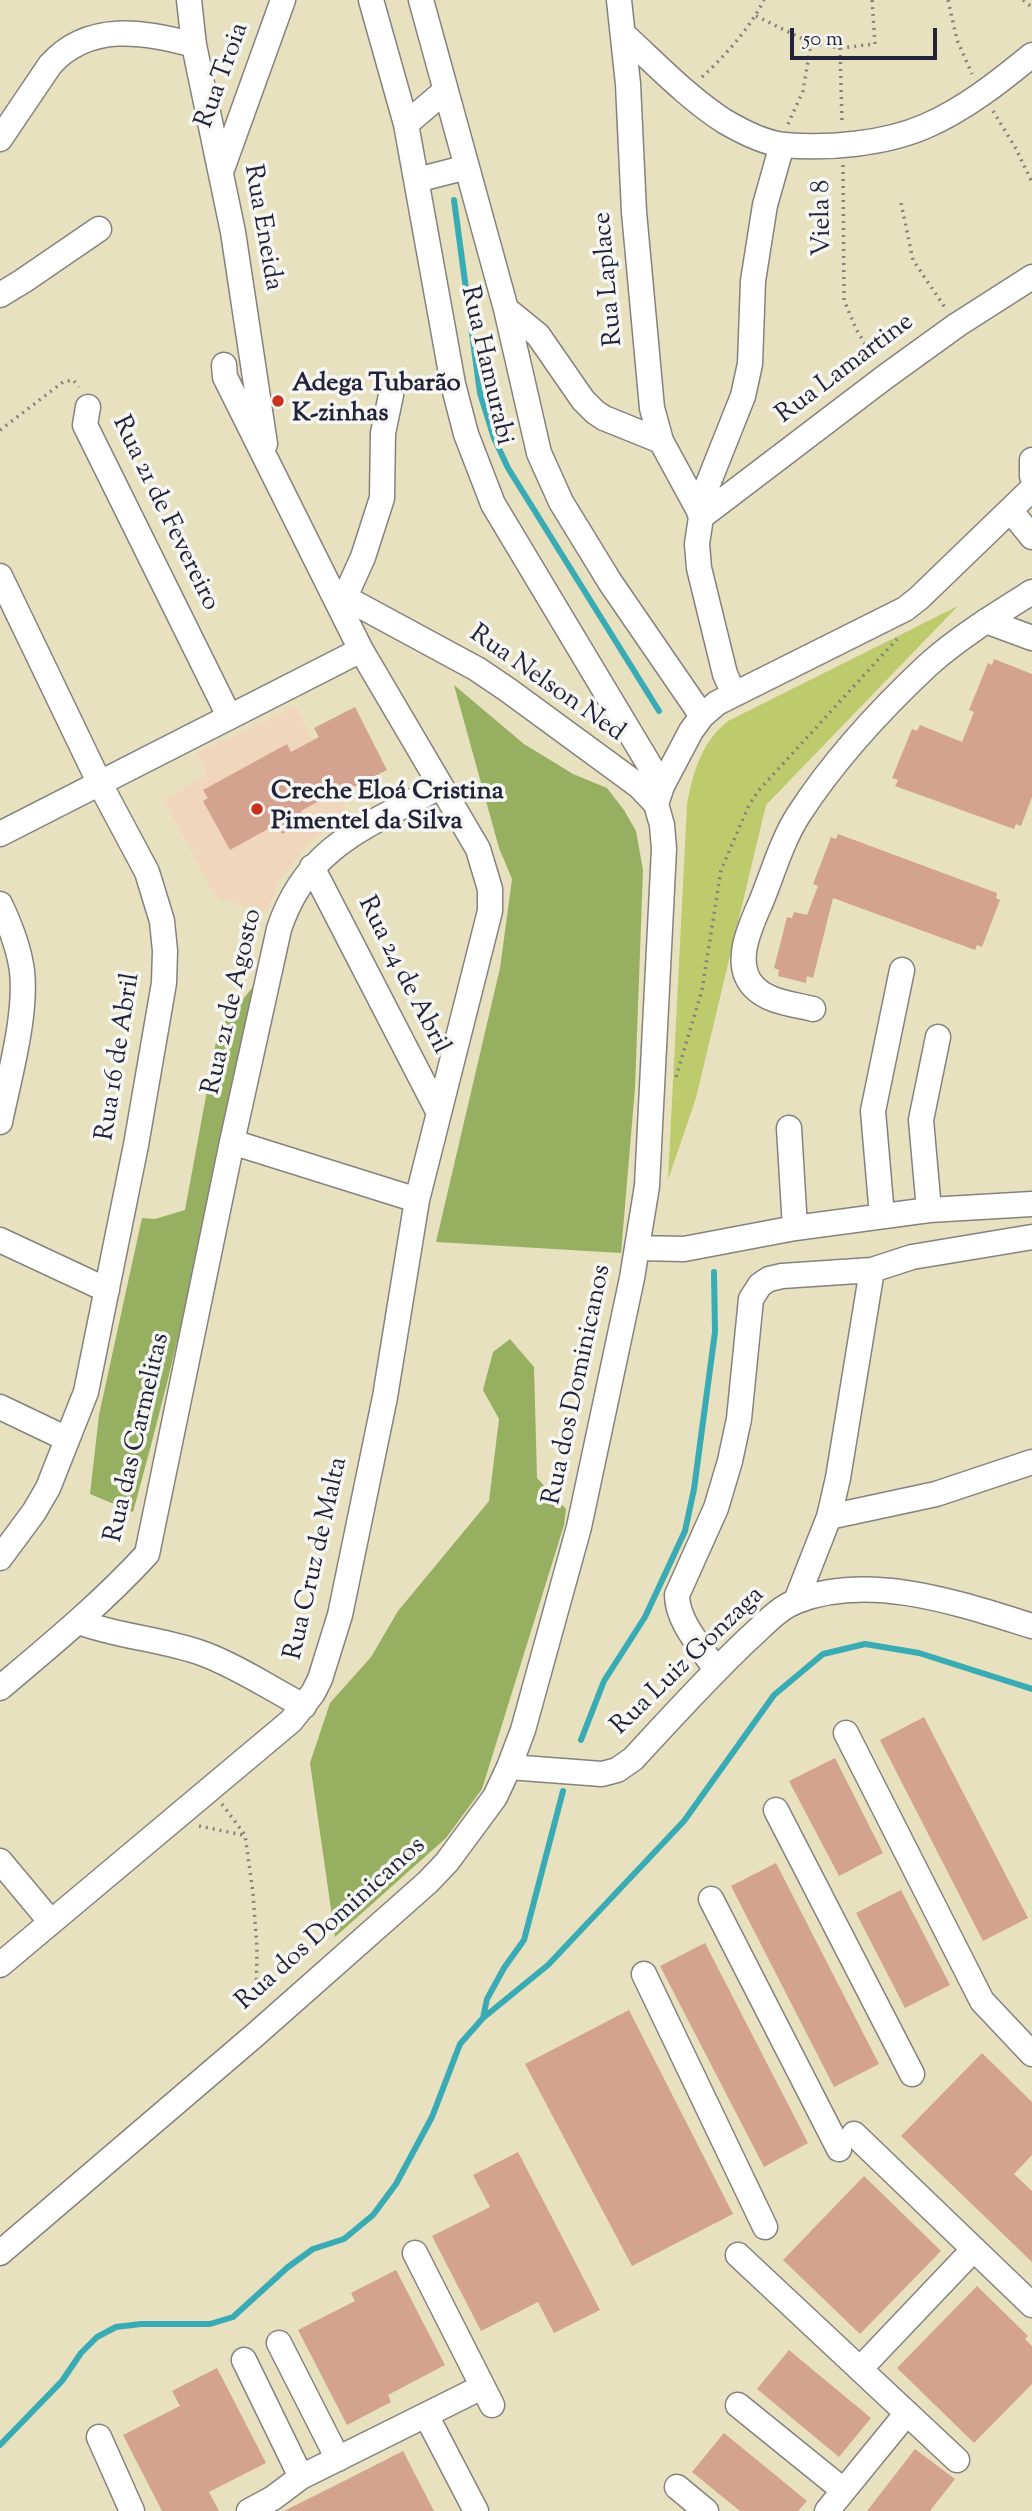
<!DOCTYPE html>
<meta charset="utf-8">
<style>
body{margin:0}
#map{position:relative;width:1032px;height:2511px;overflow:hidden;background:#e8e1c0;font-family:"Sorts Mill Goudy",serif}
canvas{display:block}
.scale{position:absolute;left:790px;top:28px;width:147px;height:32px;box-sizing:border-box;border:4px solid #22223b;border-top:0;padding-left:9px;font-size:21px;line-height:24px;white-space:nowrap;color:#22223b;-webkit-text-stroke:5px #f6f6f2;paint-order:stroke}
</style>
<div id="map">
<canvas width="1032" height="2511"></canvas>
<div class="scale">50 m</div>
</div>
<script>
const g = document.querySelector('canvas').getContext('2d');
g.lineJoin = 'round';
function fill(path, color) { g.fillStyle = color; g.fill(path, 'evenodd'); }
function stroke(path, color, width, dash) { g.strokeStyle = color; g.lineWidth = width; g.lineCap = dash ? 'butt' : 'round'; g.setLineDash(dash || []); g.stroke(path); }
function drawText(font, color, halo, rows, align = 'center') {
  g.font = font + ' "Sorts Mill Goudy",serif'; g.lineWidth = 7; g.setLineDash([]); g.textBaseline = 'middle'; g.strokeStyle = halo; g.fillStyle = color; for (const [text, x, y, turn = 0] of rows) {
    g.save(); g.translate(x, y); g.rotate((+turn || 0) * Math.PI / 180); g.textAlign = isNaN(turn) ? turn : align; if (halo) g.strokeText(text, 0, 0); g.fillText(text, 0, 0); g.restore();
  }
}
fill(new Path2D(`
 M296 706 350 817 328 828 303 850 280 879 267 912 217 899 164 801 206 774 197 753Z`), '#f0d6bc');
fill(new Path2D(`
 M958 606 766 805 696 1098 668 1180 687 805C693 772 701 743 728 721Z`), '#bdcb6d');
fill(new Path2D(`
 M454 685 524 744 573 774 607 788 624 810 636 831 643 870 635 1088 621 1253 436 1242 500 968 512 879 499 848Z
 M255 984C219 1161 182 1337 133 1512L90 1494 99 1415 142 1218 155 1219 185 1210 218 1031Z
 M510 1339 534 1367 537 1478 566 1509 564 1525 482 1789 446 1838 335 1937 310 1763 330 1703 371 1657 398 1611 489 1501 499 1419 483 1390 493 1352Z`), '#96af60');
stroke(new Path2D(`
 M454 200 480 393 494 438 508 468 659 711
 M581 1740 604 1681 645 1617 685 1531 694 1489 715 1332 714 1272
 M483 2018 487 1999 504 1968 524 1940 563 1791
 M0 2445 62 2381 81 2353 97 2337 116 2327 141 2324H210L233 2317 288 2267 313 2249 344 2239 373 2215 396 2184 432 2117 460 2044 483 2018 548 1965 684 1821 774 1695 823 1654 865 1644 919 1653 1032 1689`), '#39abb4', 6);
fill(new Path2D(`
 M994 659 1032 674V797L1021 826 1016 824 1014 829 895 786 898 780 892 778 912 729 917 731 920 725 962 742 974 712 969 710 988 663 992 665Z
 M355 707 387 770 346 791 344 787 301 811 306 821 282 834 277 824 230 850 203 801 208 798 203 790 287 744 291 752 319 737 314 728Z
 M838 834 997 893 996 898 1000 900 982 947 977 945 975 950 833 898 813 978 807 976 806 983 778 976 779 970 774 968 787 917 792 918 794 912 807 915 818 886 813 884 831 837 836 839Z
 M924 1717 1028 1918 983 1941 880 1740Z
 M835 1758 883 1853 839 1876 789 1781Z
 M776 1863 879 2064 834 2087 731 1886Z
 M901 1890 950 1985 905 2008 856 1913Z
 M705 1943 808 2143 764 2167 660 1966Z
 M629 2010 733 2214 632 2266 525 2064Z
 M982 2053 1032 2102V2155L1014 2174 1032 2191V2262L901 2136Z
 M518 2152 600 2310 554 2333 538 2302 481 2331 432 2236 490 2207 473 2175Z
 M864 2176 941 2251 860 2334 783 2260Z
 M396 2270 445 2365 388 2395 391 2402 347 2425 298 2330 355 2301 351 2293Z
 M977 2286 1028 2336 1025 2339 1032 2346V2384L974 2443 897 2368Z
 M789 2350 871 2418 839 2457 757 2389Z
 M217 2368 266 2463 209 2492 219 2511H162L123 2435 180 2406 172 2391Z
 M724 2433 807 2501 798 2511H740L692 2472Z
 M915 2449 955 2479 933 2507 930 2511H867Z
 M403 2451 434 2511H284L346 2480Z`), '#d3a38f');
const minor = new Path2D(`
 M189 0 194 45 233 232 265 444
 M371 0 406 124 453 384 466 434 493 504 662 786
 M421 0 506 309 539 453 561 502 610 582 702 716
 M619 0 628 84 634 212 652 408 661 441 698 509
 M623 34C656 64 687 97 724 121 741 131 764 143 784 145 827 149 885 144 926 126 965 109 999 82 1032 55
 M406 124 445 91
 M0 139 50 65C88 22 144 31 194 45
 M221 172 283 0
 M417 180 467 167
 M0 295 23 281 99 229
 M506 309 538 335 583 400 595 412 604 418 661 441
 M88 407 85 425 229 716
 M1032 460V476
 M1010 510 1032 537
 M701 517 885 377 957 325 1032 277
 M0 576 100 784 147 872 162 921 165 951 164 983 136 1145 86 1392 48 1488 34 1512 0 1558
 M331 590 477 669 508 690 639 786 656 804
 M345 597 363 557 382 498 383 433 391 395
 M986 621 1032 638
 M734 694 725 674 699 568 697 544 701 517 698 509 743 396 750 364 753 281 765 205 782 145
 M0 834 361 650
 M312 867 439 1113
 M0 904C10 925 19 948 22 971 27 1015 9 1078 0 1122
 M813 1009C793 1004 768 1002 754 987 732 964 750 927 761 902 773 873 782 840 799 814 834 760 881 709 928 665 959 637 997 614 1032 592
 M789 1128 795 1228
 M232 1142 417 1200
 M929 1210 921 1120 938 1037
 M882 1216 873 1111 902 970
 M0 1240 107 1290
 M637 1248 684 1249 795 1228 929 1210 1032 1204
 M0 1407 67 1439
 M829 1517 936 1494 1032 1462
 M796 1601 829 1517 838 1478 872 1270
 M79 1622C119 1637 163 1639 204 1654 239 1667 271 1689 304 1706
 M716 1670C702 1648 677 1622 677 1595L716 1508 730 1461 739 1419 751 1299 760 1285 769 1279 782 1276 872 1270 912 1257 1032 1237
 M0 1688C51 1645 102 1603 147 1554L232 1142 279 929C307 844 369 826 441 786
 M846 1733 982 2001 1032 2054
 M509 1767 602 1774 617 1770 633 1759C670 1719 707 1678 747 1640 762 1627 778 1608 797 1601 871 1572 961 1604 1032 1626
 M776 1810 912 2074
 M0 1861 51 1922
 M711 1899 839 2149
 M0 1965 291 1721 313 1693 320 1679 340 1615 385 1397 417 1200 490 911V889L478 849 361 650 225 377 224 365
 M644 1974 765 2227
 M854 2134 1032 2305
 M0 2253 255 2035 428 1882 447 1862 495 1797 509 1767 523 1730 579 1527 632 1278 647 1186 664 849 662 825 656 804 662 786 691 731 702 716 717 703 905 609 919 598 1032 489
 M415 2253 492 2405
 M738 2255 957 2460
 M279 2343 338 2459
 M244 2360 301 2477
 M860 2369 974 2249
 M738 2405 843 2490
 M426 2415 476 2511
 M99 2437 132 2511
 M677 2487 706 2511
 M249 2511 273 2498 301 2477 482 2387
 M827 2511 907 2413`);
stroke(minor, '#85827e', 27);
stroke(new Path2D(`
 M948 0 957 40 972 74
 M1023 0 1032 7
 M756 16 811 43 840 48 875 44 872 0
 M840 48 842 122
 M702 77C726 55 749 29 764 0
 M993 111 1015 147 1032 182
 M788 124 803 91 811 43
 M843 165 844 300 856 329 875 360
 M901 203 913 260 946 309
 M0 430 63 382 73 380 79 387
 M676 1077 702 990 721 870 749 805 760 789 897 639
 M222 1804 245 1835 253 1893 257 1949 256 2005
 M199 1826 243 1835`), '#85827e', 3.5, [2, 5]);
stroke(minor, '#fff', 24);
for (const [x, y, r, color] of [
 [278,401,7,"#c8321e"],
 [257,809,7,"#c8321e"]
]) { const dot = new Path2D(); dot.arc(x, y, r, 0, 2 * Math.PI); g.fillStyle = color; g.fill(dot); stroke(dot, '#f6f6f2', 2.5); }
drawText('26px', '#22223b', '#f6f6f2', [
 ["Rua Troia",224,76,-70],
 ["Viela 8",824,218,-91],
 ["Rua Eneida",261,228,80],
 ["Rua Laplace",610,279,-95],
 ["Rua Hamurabi",485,366,77],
 ["Rua Lamartine",846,370,-37],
 ["Rua 21 de Fevereiro",164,514,64],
 ["Rua Nelson Ned",546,685,35],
 ["Rua 24 de Abril",402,976,63],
 ["Rua 21 de Agosto",234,1002,-77],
 ["Rua 16 de Abril",120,1057,-81],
 ["Rua dos Dominicanos",579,1385,-78],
 ["Rua das Carmelitas",139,1438,-77],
 ["Rua Cruz de Malta",318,1559,-77],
 ["Rua Luiz Gonzaga",689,1662,-44],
 ["Rua dos Dominicanos",332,1925,-42]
]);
drawText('bold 26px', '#22223b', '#f6f6f2', [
 ["Adega Tubarão",292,386],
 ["K-zinhas",292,416],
 ["Creche Eloá Cristina",271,794],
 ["Pimentel da Silva",271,824]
], 'left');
</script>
